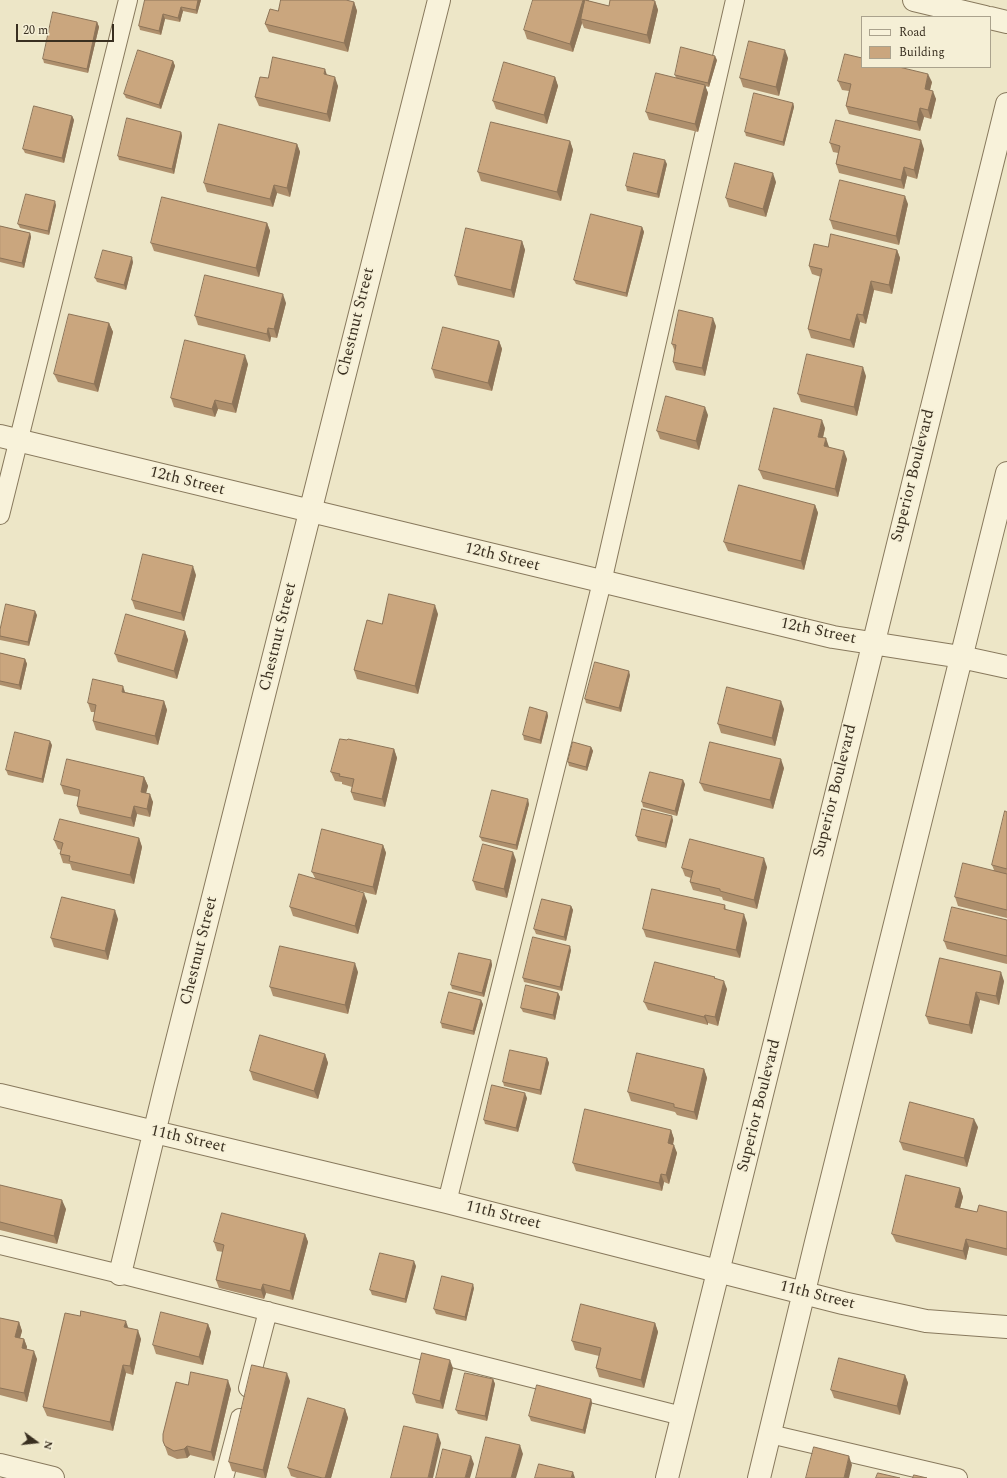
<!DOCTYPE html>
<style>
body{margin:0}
#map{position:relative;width:1007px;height:1478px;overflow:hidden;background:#ede6c7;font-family:Spectral,serif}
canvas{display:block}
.legend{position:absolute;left:861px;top:16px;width:130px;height:52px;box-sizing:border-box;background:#f5efd6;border:1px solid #aaa28d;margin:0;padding:5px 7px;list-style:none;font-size:12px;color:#392f20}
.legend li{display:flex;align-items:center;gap:8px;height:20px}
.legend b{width:20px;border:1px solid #aaa28d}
.north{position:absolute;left:16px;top:1422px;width:40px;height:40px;-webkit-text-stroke:3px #f5efd6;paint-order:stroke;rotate:105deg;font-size:11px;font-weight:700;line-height:16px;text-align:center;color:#392f20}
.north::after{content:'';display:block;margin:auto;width:14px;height:18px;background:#392f20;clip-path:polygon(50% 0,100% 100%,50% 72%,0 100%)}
.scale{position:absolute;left:16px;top:24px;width:98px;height:18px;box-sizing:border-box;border:2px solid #392f20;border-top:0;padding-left:5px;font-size:12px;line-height:14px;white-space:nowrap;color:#392f20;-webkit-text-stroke:3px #f5efd6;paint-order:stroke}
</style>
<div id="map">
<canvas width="1007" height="1478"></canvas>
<ul class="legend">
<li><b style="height:5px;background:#f8f2da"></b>Road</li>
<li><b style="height:11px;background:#caa67e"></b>Building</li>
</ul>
<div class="north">N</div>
<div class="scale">20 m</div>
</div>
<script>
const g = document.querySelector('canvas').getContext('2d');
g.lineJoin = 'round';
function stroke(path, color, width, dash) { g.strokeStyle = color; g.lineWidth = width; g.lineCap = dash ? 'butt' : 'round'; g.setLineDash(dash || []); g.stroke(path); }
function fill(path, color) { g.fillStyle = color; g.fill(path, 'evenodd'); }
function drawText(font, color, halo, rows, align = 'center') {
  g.font = font + ' Spectral,serif'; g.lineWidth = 3; g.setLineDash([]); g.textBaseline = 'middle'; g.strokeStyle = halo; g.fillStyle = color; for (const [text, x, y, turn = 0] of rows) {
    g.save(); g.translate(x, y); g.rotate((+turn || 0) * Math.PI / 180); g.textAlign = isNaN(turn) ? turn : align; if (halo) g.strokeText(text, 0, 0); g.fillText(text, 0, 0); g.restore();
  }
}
const lane = new Path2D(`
 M0 515 128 0
 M447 1202 602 582 735 0
 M0 1245 120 1274 682 1416
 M248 1388 268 1311
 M770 1434 958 1478
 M224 1478 240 1418`);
const street = new Path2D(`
 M914 0 985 17
 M990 18 1007 22
 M0 436 833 637 961 657 1007 667
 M0 1095 447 1202 843 1303 926 1321 1007 1327
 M120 1274 165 1088 439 0
 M0 1465 53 1478
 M667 1478 1007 104
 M759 1478 816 1242 1007 473`);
stroke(lane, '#88795d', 20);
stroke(street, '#88795d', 24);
stroke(lane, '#f8f2da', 18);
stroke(street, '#f8f2da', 22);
fill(new Path2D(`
 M145 0H201L197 14 183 11 180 22 165 19 161 35 140 30 139 26Z
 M589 1 609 6 655 1 658 10 650 44 584 28 582 23 573 52 527 39 524 30Z
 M354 2 357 11 348 52 269 32 265 24 278 11Z
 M97 22 99 27 88 73 44 63 43 59Z
 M788 58 779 96 743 87 740 78Z
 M717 60 709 87 705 86 708 93 698 132 649 120 646 112 676 78 675 75Z
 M173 61 175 66 161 109 126 98 124 94Z
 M327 75 338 86 330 122 259 106 255 97 268 78Z
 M555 77 558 86 547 124 496 109 493 101Z
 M838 81 932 82 930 90 936 99 931 119 924 117 920 131 849 114 846 106 849 91 842 90Z
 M793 103 794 107 784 146 746 136 745 132Z
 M72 116 74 120 64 163 25 153 23 149Z
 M181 132 182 136 174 174 119 160 118 156Z
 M570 141 573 150 561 201 481 181 478 172Z
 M830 143 924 149 917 179 907 176 904 189 839 173 836 164 838 153 833 152Z
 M297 144 300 152 290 197 277 193 273 207 207 192 204 183Z
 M667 164 659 198 627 191 626 186Z
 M776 182 766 217 729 207 726 198Z
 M908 204 899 245 833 229 830 220Z
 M56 205 49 235 20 228 18 224Z
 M267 223 270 231 259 277 154 251 151 243Z
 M0 226 30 233 31 237 24 268 0 262Z
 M642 227 644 232 627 297 576 284 574 280Z
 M522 241 525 250 514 298 458 285 455 276Z
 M828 247 897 250 900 258 892 294 874 290 866 324 860 322 854 348 811 338 808 329 821 277 812 274 809 266Z
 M133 262 126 290 97 282 95 278Z
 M286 303 277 338 271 337 270 342 198 325 195 316Z
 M109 323 113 332 98 392 58 382 54 374Z
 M716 326 705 376 676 370 673 362 675 352 672 344Z
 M499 341 502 349 492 391 435 378 432 369Z
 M248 364 236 413 218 409 215 417 174 407 171 398Z
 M866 376 857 416 801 402 798 394Z
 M708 415 699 450 660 439 657 431Z
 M825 428 823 438 829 447 847 459 838 497 763 479 759 470Z
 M815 505 818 513 804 570 728 551 724 542Z
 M196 575 184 621 135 609 132 600Z
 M438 614 418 694 357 679 354 670 382 624Z
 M37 615 29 646 0 640V630Z
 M185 631 188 640 177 679 118 662 115 654Z
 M0 653 25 659 27 664 21 690 0 685Z
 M630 675 621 712 586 703 585 699Z
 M125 692 164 701 167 710 158 745 96 730 93 721 95 712H91L88 703Z
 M784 709 775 746 721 733 718 724Z
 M547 712 548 716 541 744 524 740 523 735Z
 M52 745 43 783 8 775 6 770Z
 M591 747 593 751 587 771 569 766 568 762Z
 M394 749 397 758 385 807 354 800 351 792 352 787 342 784V782L335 781 331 772Z
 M784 768 773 809 704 791 700 783Z
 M144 777 148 786 146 793 153 802 150 817 137 814 134 827 80 814 77 806 79 797 64 794 61 785Z
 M685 784 677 816 643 807 642 802Z
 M529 804 517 850 482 841 480 837Z
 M1007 812V918L958 906 955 897 994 870 992 865Z
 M673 820 666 848 638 841 636 836Z
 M139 838 142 847 134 884 72 870 70 864 63 863 60 854 61 850 58 849 54 840Z
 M383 845 386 853 376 895 355 890 367 901 358 934 293 916 290 907 315 878 312 872Z
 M516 860 507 898 476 890 473 881Z
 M767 867 757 909 723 900 722 897 693 890 690 882 691 878 685 876 682 868Z
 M725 905 726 910 747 923 740 958 646 937 643 929Z
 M571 906 573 910 566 941 536 934 534 929Z
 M118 919 108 960 54 947 51 938Z
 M1007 920V964L947 949 944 941Z
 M571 950 562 991 524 982 523 978Z
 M940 958 1004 981 999 1005 980 1000 972 1034 929 1024 926 1016Z
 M491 960 492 965 484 997 452 989 451 985Z
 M358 972 348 1014 273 996 270 987Z
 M715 977V979L727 989 718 1026 708 1023V1025L648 1010 644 1002Z
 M558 993 560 997 555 1020 523 1012 521 1008Z
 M483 1004 474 1035 442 1028 441 1023Z
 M325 1054 328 1063 318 1099 253 1080 250 1071Z
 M547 1058 549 1063 541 1095 504 1086 503 1082Z
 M704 1069 707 1078 697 1120 677 1115 675 1112 631 1101 628 1092Z
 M527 1098 518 1132 485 1124 484 1120Z
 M978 1127 967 1167 903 1150 900 1142Z
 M671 1130 674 1139 673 1145 677 1153 669 1184 664 1182 662 1191 576 1171 573 1163Z
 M0 1185 66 1209 57 1244 0 1230Z
 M960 1188 963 1197 960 1208 977 1212H1007V1256L969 1247 966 1260 896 1242 892 1234Z
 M305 1234 308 1242 293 1300 266 1293 264 1299 219 1288 216 1280 223 1252 217 1251 214 1242Z
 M416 1266 406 1303 372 1295 370 1290Z
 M474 1288 466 1321 436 1314 434 1309Z
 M0 1318 19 1322 22 1331 20 1338 24 1339 27 1347 26 1349 37 1359 27 1402 0 1395Z
 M655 1323 658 1332 644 1388 599 1377 596 1368 599 1356 575 1350 572 1341Z
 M208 1324 211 1332 203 1365 156 1354 153 1345Z
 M128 1328 141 1339 133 1375 126 1373 113 1431 47 1416 43 1407Z
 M453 1368 443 1409 416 1403 413 1394Z
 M905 1375 908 1383 900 1415 834 1398 831 1390Z
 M493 1379 495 1384 487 1421 458 1414 456 1410Z
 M290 1381 266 1478H262L232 1471 229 1462Z
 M188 1385 231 1389 214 1461 190 1455 187 1458 177 1459 168 1455 163 1441Z
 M591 1399 592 1403 585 1434 531 1421 529 1416Z
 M345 1409 348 1418 331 1478H297L291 1476 288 1468Z`), '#ae8f6c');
fill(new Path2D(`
 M198 0H201L197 14 196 10Z
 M583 0H589L583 20 581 19 582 23 573 52 570 44Z
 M655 1 658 10 650 44 647 35Z
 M354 2 357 11 348 52 344 43Z
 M181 7 183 11 180 22 178 18Z
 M163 14 165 19 161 35 159 31Z
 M97 22 99 27 88 73 87 69Z
 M785 50 788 58 779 96 776 87Z
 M715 56 717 60 709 87 708 83Z
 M173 61 175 66 161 109 159 105Z
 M325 69 328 78 324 74Z
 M928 74 932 82 928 97 925 89Z
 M335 77 338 86 330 122 327 114Z
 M555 77 558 86 547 124 544 115Z
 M705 85 708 93 698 132 695 124Z
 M933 91 936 99 931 119 928 110Z
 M793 103 794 107 784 146 783 142Z
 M920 108 924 117 920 131 917 122Z
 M72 116 74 120 64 163 62 158Z
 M181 132 182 136 174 174 172 169Z
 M921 140 924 149 917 179 914 170Z
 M570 141 573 150 561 201 557 192Z
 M297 144 300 152 290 197 287 188Z
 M665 160 667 164 659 198 657 194Z
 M904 167 907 176 904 189 901 180Z
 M773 173 776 182 766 217 763 209Z
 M274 185 277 193 273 207 270 199Z
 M905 196 908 204 899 245 896 236Z
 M55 201 56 205 49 235 48 231Z
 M267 223 270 231 259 277 256 268Z
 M642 227 644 232 627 297 626 293Z
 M30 233 31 237 24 268 22 263Z
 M522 241 525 250 514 298 511 290Z
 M897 250 900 258 892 294 889 285Z
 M132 257 133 262 126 290 124 285Z
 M871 281 874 290 866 324 863 315Z
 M283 294 286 303 277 338 274 329Z
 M857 314 860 322 854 348 850 340Z
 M713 318 716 326 705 376 702 368Z
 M109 323 113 332 98 392 94 384Z
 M268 328 271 337 270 342 267 334Z
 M499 341 502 349 492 391 488 383Z
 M245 355 248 364 236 413 232 404Z
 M863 367 866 376 857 416 854 407Z
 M215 400 218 409 215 417 212 409Z
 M705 407 708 415 699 450 696 441Z
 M822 420 825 428 821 445 818 437Z
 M826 438 829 447 824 446Z
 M844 451 847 459 838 497 835 489Z
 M815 505 818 513 804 570 801 561Z
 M193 566 196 575 184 621 181 613Z
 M435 605 438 614 418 694 415 686Z
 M35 611 37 615 29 646 28 642Z
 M185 631 188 640 177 679 174 671Z
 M25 659 27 664 21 690 19 685Z
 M629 671 630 675 621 712 619 708Z
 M123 686 126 695 122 692Z
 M164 701 167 710 158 745 155 736Z
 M781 701 784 709 775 746 772 738Z
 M547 712 548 716 541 744 540 740Z
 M50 741 52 745 43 783 42 779Z
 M591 747 593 751 587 771 586 767Z
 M394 749 397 758 385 807 382 799Z
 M781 759 784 768 773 809 770 800Z
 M144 777 148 786 144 800 141 792Z
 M683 780 685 784 677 816 675 811Z
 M150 794 153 802 150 817 147 809Z
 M528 799 529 804 517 850 516 845Z
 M134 806 137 814 134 827 131 818Z
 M672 816 673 820 666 848 665 843Z
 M139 838 142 847 134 884 130 875Z
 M383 845 386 853 376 895 373 887Z
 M513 852 516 860 507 898 504 889Z
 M764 858 767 867 757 909 754 900Z
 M364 893 367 901 358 934 355 926Z
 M571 906 573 910 566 941 564 937Z
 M115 910 118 919 108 960 105 951Z
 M744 914 747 923 740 958 736 950Z
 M570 946 571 950 562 991 560 987Z
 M491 960 492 965 484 997 482 993Z
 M355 963 358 972 348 1014 345 1005Z
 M1001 972 1004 981 999 1005 996 996Z
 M724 981 727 989 718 1026 715 1017Z
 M976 992 980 1000 972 1034 969 1025Z
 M558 993 560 997 555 1020 553 1015Z
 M481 1000 483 1004 474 1035 473 1031Z
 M705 1015 708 1023V1025L704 1017Z
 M325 1054 328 1063 318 1099 314 1091Z
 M547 1058 549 1063 541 1095 540 1090Z
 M704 1069 707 1078 697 1120 694 1112Z
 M525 1093 527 1098 518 1132 516 1128Z
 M974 1119 978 1127 967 1167 964 1158Z
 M671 1130 674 1139 671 1152 668 1143Z
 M674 1145 677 1153 669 1184 666 1175Z
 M661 1174 664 1182 662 1191 659 1183Z
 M960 1188 963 1197 958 1215 955 1207Z
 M62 1200 66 1209 57 1244 54 1236Z
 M305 1234 308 1242 293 1300 290 1291Z
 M966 1239 969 1247 966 1260 963 1251Z
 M414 1261 416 1266 406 1303 405 1299Z
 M263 1284 266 1293 264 1299 261 1290Z
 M473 1284 474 1288 466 1321 465 1317Z
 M126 1321 129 1330 124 1327Z
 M19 1322 22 1331 18 1345 15 1337Z
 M655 1323 658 1332 644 1388 641 1380Z
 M208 1324 211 1332 203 1365 199 1357Z
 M138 1330 141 1339 133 1375 130 1366Z
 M24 1339 27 1347 25 1356 22 1348Z
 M34 1351 37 1359 27 1402 24 1393Z
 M450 1360 453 1368 443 1409 440 1401Z
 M123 1365 126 1373 113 1431 110 1422Z
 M287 1373 290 1381 266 1478H265L263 1470Z
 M905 1375 908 1383 900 1415 897 1406Z
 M493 1379 495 1384 487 1421 485 1416Z
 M228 1380 231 1389 214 1461 211 1452Z
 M591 1399 592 1403 585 1434 583 1430Z
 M345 1409 348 1418 331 1478H325Z
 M438 1434 441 1443 433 1478H428Z
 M520 1445 523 1454 516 1478H511Z
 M187 1446 190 1455 187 1458 184 1449Z
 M471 1456 474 1464 470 1478H465Z
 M849 1456 852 1465 849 1478H844Z
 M573 1472 575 1478H571Z`), '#8d7458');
const building = new Path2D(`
 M145 0H198L196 10 181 7 178 18 163 14 159 31 139 26Z
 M281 0H346L354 2 344 43 265 24 270 9 278 11Z
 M533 0H583L570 44 524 30Z
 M585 0 609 6 610 0H651L655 1 647 35 581 19Z
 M53 12 97 22 87 69 43 59Z
 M749 41 785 50 776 87 740 78Z
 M681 47 715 56 708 83 675 75Z
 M138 50 173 61 159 105 124 94Z
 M845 54 862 58V67H899L928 74 925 89 933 91 928 110 920 108 917 122 846 106 851 84 838 81Z
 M273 57 325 69 324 74 335 77 327 114 255 97 260 77 268 78Z
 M504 62 555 77 544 115 493 101Z
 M656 73 705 85 695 124 646 112Z
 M754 93 793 103 783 142 745 132Z
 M34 106 72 116 62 158 23 149Z
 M127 118 181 132 172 169 118 156Z
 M836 120 921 140 914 170 904 167 901 180 836 164 840 146 830 143Z
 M491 122 570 141 557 192 478 172Z
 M219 124 297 144 287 188 274 185 270 199 204 183Z
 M634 153 665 160 657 194 626 186Z
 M735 163 773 173 763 209 726 198Z
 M840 180 905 196 896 236 830 220Z
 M26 194 55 201 48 231 18 224Z
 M162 197 267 223 256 268 151 243Z
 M591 214 642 227 626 293 574 280Z
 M0 226 30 233 22 263 0 258Z
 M466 228 522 241 511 290 455 276Z
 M831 234 897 250 889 285 871 281 863 315 857 314 850 340 808 329 822 269 809 266 814 244 828 247Z
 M103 250 132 257 124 285 95 278Z
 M205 275 283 294 274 329 268 328 267 334 195 316Z
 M679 310 713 318 702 368 673 362 676 345 672 344Z
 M69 314 109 323 94 384 54 374Z
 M443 327 499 341 488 383 432 369Z
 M185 340 245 355 232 404 215 400 212 409 171 398Z
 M807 354 863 367 854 407 798 394Z
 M666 396 705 407 696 441 657 431Z
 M774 408 822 420 818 437 826 438 824 446 844 451 835 489 759 470Z
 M739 485 815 505 801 561 724 542Z
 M143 554 193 566 181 613 132 600Z
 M389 594 435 605 415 686 354 670 367 620 382 624Z
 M6 604 35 611 28 642 0 636V630Z
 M126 614 185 631 174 671 115 654Z
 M0 653 25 659 19 685 0 681Z
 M595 662 629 671 619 708 585 699Z
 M93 679 123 686 122 692 164 701 155 736 93 721 96 705 88 703Z
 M727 687 781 701 772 738 718 724Z
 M530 707 547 712 540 740 523 735Z
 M15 732 50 741 42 779 6 770Z
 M340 739 347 740 348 739 394 749 382 799 351 792 354 779 339 776 340 774 331 772Z
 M573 742 591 747 586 767 568 762Z
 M710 742 781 759 770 800 700 783Z
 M67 759 144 777 141 792 150 794 147 809 134 806 131 818 77 806 80 790 61 785Z
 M650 772 683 780 675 811 642 802Z
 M492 790 528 799 516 845 480 837Z
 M642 809 672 816 665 843 636 836Z
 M1005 811 1007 812V869L992 865Z
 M60 819 139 838 130 875 69 861 70 856 60 854 63 843 54 840Z
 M322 829 383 845 373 887 312 872Z
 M690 839 764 858 754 900 720 891V889L690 882 693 871 682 868Z
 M483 844 513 852 504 889 473 881Z
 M963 863 1007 874V910L955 897Z
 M299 874 364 893 355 926 290 907Z
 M652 889 725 905 724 909 744 914 736 950 643 929Z
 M62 897 115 910 105 951 51 938Z
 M542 899 571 906 564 937 534 929Z
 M952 907 1007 920V956L944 941Z
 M533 937 570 946 560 987 523 978Z
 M280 946 355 963 345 1005 270 987Z
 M459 953 491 960 482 993 451 985Z
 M940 958 1001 972 996 996 976 992 969 1025 926 1016Z
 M655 962 715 977 714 978 724 981 715 1017 705 1015 704 1017 644 1002Z
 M526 985 558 993 553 1015 521 1008Z
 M449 992 481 1000 473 1031 441 1023Z
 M260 1035 325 1054 314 1091 250 1071Z
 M510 1050 547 1058 540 1090 503 1082Z
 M637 1053 704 1069 694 1112 674 1107V1104L628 1092Z
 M492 1085 525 1093 516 1128 484 1120Z
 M910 1102 974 1119 964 1158 900 1142Z
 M585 1109 671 1130 668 1143 674 1145 666 1175 661 1174 659 1183 573 1163Z
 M906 1175 960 1188 955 1207 977 1212 979 1205 1007 1212V1249L966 1239 963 1251 892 1234Z
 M0 1185 62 1200 54 1236 0 1222Z
 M222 1213 305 1234 290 1291 263 1284 261 1290 216 1280 224 1245 214 1242Z
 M380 1253 414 1261 405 1299 370 1290Z
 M442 1276 473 1284 465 1317 434 1309Z
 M581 1304 655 1323 641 1380 596 1368 601 1348 572 1341Z
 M81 1311 126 1321 124 1327 138 1330 130 1366 123 1365 110 1422 43 1407 65 1313 80 1316Z
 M161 1312 208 1324 199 1357 153 1345Z
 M0 1318 19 1322 15 1337 24 1339 22 1348 34 1351 24 1393 0 1388Z
 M422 1353 450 1360 440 1401 413 1394Z
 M839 1358 905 1375 897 1406 831 1390Z
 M252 1365 287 1373 263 1470 229 1462Z
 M191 1372 228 1380 211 1452 187 1446 184 1449 174 1451 165 1446 163 1441V1434L176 1382 188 1385Z
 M465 1373 493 1379 485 1416 456 1410Z
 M537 1385 591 1399 583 1430 529 1416Z
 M308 1398 345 1409 325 1478H322L288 1468Z
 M404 1426 438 1434 428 1478H391Z
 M486 1437 520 1445 511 1478H476Z
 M814 1447 849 1456 844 1478H806Z
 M443 1449 471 1456 465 1478H436Z
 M539 1464 573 1472 571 1478H535Z
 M878 1473 900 1478H876Z
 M914 1475 927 1478H913Z`);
fill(building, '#caa67e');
stroke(building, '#8d7458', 1);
drawText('16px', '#392f20', '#f5efd6', [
 ["Chestnut Street",357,322,-76],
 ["Superior Boulevard",914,476,-76],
 ["12th Street",187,482,14],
 ["12th Street",502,558,14],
 ["12th Street",818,632,12],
 ["Chestnut Street",279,637,-76],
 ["Superior Boulevard",836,791,-76],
 ["Chestnut Street",200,951,-76],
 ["Superior Boulevard",760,1106,-76],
 ["11th Street",188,1140,13],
 ["11th Street",503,1216,14],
 ["11th Street",817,1296,14]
]);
</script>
